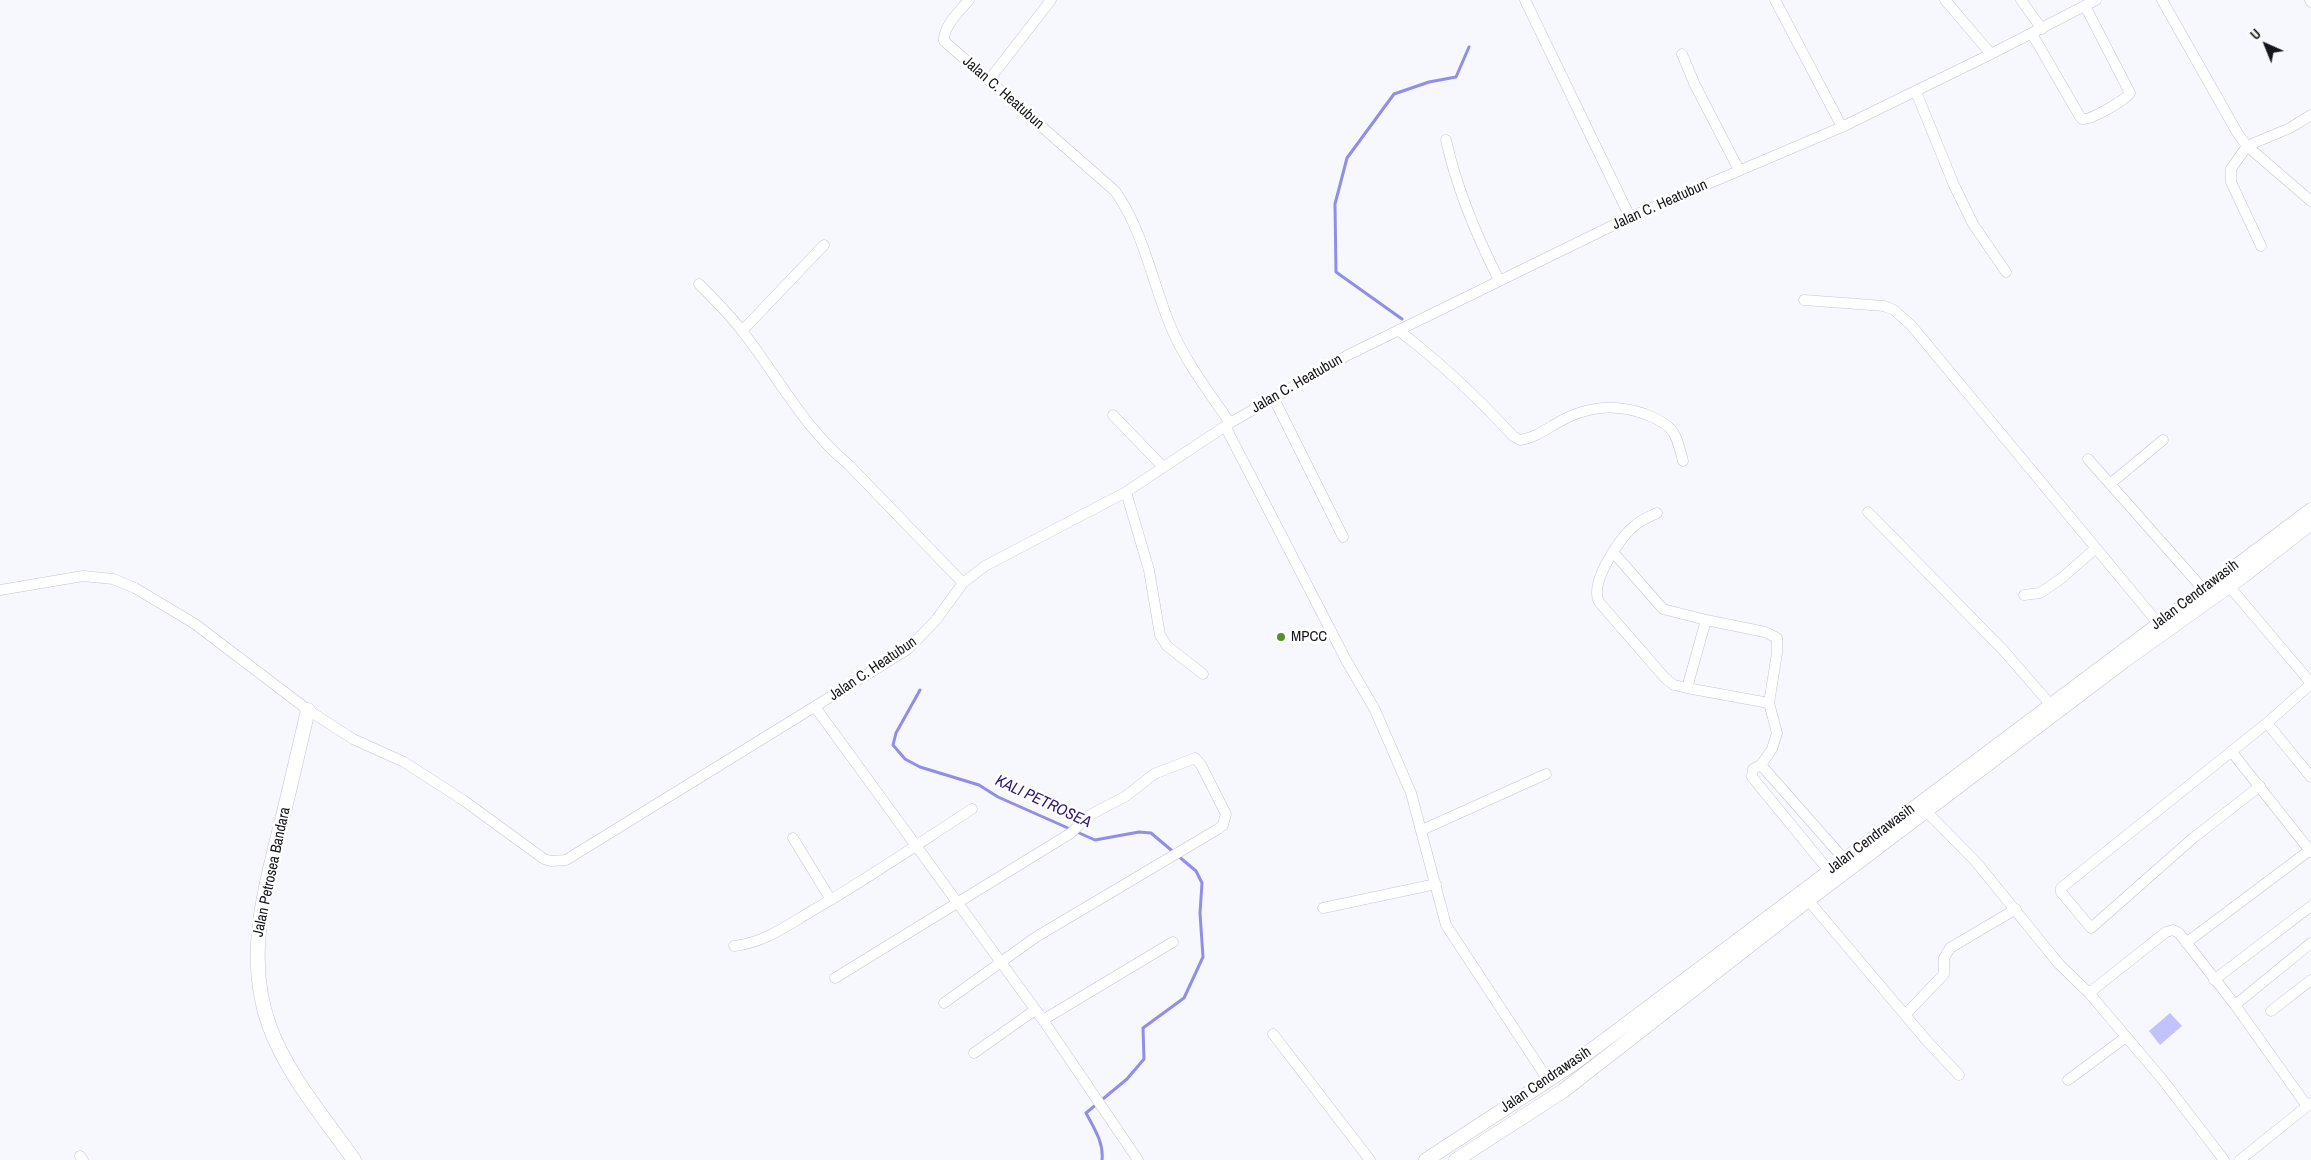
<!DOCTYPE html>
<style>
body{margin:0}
#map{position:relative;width:2311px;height:1160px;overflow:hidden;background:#f7f7fe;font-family:"Archivo Narrow",sans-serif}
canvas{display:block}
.north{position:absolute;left:2241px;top:20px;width:50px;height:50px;-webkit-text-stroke:4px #fff;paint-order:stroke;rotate:316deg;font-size:14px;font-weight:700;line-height:20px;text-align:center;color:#15151b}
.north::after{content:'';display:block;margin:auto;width:18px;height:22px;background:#15151b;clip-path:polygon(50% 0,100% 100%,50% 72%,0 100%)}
</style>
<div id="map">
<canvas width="2311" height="1160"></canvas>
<div class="north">U</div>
</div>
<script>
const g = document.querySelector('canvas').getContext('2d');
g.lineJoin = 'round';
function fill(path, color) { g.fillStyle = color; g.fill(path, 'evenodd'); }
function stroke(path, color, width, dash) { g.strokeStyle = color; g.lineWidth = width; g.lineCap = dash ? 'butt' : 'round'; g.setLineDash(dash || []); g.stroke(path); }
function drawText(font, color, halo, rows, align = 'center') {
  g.font = font + ' "Archivo Narrow",sans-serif'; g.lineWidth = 5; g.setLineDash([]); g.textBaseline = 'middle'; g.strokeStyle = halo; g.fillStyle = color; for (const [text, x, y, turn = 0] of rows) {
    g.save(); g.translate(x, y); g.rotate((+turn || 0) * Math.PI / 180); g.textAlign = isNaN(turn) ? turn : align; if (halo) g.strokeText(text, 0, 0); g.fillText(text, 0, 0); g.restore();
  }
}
fill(new Path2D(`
 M2170 1013 2182 1026 2160 1045 2149 1031Z`), '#c2c3fd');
stroke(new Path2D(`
 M1402 319 1336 272 1335 204 1347 158 1394 94 1429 82 1456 77 1469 47
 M920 690 896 733 893 745 905 759 920 767 979 785 998 797 1095 840 1139 832 1151 833 1196 871 1202 883 1200 913 1203 957 1184 998 1143 1028 1144 1059 1127 1079 1086 1113C1094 1128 1104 1143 1102 1160`), '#918fe5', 3);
const street = new Path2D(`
 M969 0C960 11 943 26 944 41L1115 191C1143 230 1152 281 1170 325 1184 360 1209 392 1230 423
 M1525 0 1630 217
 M1775 0 1842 127
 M1945 0 1991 54
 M2021 0 2042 29
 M2162 0 2238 134 2247 146 2311 201
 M2310 0 2311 2
 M2032 34 2079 115 2082 119C2090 121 2125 100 2130 93L2085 6
 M1682 54 1695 85 1739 170
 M989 80 1051 0
 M1916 92 1954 185 1973 224 2006 272
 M1446 140C1457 190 1476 235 1499 280
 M2261 246 2231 182V169L2247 146 2290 128 2311 115
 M699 284C714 299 730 315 743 332 778 377 804 428 849 465L963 583
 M1804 300 1884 306 1894 310 1911 325 2158 623
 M1398 330C1440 362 1477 397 1513 436L1520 440C1534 438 1545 430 1557 423 1586 406 1614 403 1645 414 1675 426 1675 431 1683 461
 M742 331 824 245
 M1273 397 1343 537
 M1113 415 1163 467
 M1225 426 1346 660 1375 710 1411 793 1446 925 1548 1080
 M2088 459 2203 589
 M2110 484 2163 440
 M1126 492 1149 570 1160 635 1167 646 1203 674
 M1868 512 2004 651 2050 704
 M1657 513C1649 517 1640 520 1633 527 1619 539 1589 583 1599 602L1665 678 1674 685 1687 688
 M1613 552 1663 609 1706 620
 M2229 586 2311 683
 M0 590 83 576 113 579 135 588 195 624 308 710 353 739 404 762 463 800 544 859 551 861 566 860 908 649 936 620 963 583 985 566 1126 492 1230 423 1348 355 1630 217 1842 127 1991 54 2096 0
 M2024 595 2040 593 2062 578 2096 548
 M1769 703 1687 688 1706 620 1765 632 1777 638V653L1769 703 1777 733 1772 749 1761 765 1844 859
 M815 707 1043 1020 1138 1160
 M2267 723 2311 777
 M2231 751 2311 852
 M1761 765 1753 769 1752 777 1829 871
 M2260 786 2192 839 2091 928 2061 892V888L2267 723 2311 684
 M1927 812 1976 862 2059 964 2089 993 2162 1079 2224 1160
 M1422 830 1546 774
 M793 838 831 900
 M1808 900 1927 1041 1959 1075
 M1323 908 1436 884
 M2186 943 2310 850
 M734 946C763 943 785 927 810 912 866 880 918 844 972 809
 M835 978 1071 833 1088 816 1126 796 1154 774 1195 758 1201 765 1226 814 1223 825 1218 829 1036 937 944 1003
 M2214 980 2311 906
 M2089 993 2166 932 2173 930 2179 933 2235 1005 2307 1106
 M2235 1005 2311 943
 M2271 1011 2311 980
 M1905 1015 1944 974V958L1950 948 2016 909
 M1043 1020 1173 942
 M1273 1034 1370 1160
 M974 1053 1035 1010
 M2068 1080 2126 1037
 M80 1156 83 1160
 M2240 1160 2311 1103`);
const secondary = new Path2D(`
 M308 710C299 749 290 788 280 828 264 894 245 958 269 1025 287 1075 324 1117 354 1160
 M1426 1160 1573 1064 2311 510
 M1456 1160 1563 1091 1808 900 2124 661 2243 576 2311 523`);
stroke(street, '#c4c5d5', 11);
stroke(secondary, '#c4c5d5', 15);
stroke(street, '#fff', 10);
stroke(secondary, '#fff', 14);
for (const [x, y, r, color] of [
 [1281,637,5,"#588f2b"]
]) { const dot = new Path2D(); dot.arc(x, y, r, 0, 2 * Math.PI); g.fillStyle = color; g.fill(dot); stroke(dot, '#fff', 2); }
drawText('15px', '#15151b', '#fff', [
 ["Jalan C. Heatubun",1003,93,41],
 ["Jalan C. Heatubun",1660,205,-24],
 ["Jalan C. Heatubun",1297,384,-30],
 ["Jalan Cendrawasih",2195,595,-37],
 ["Jalan C. Heatubun",873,669,-34],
 ["Jalan Cendrawasih",1871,839,-37],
 ["Jalan Petrosea Bandara",272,872,-78],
 ["Jalan Cendrawasih",1546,1080,-34]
]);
drawText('15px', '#15151b', '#fff', [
 ["MPCC",1291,637]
], 'left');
drawText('italic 16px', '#2d1479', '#fff', [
 ["KALI PETROSEA",1043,802,25]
]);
</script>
